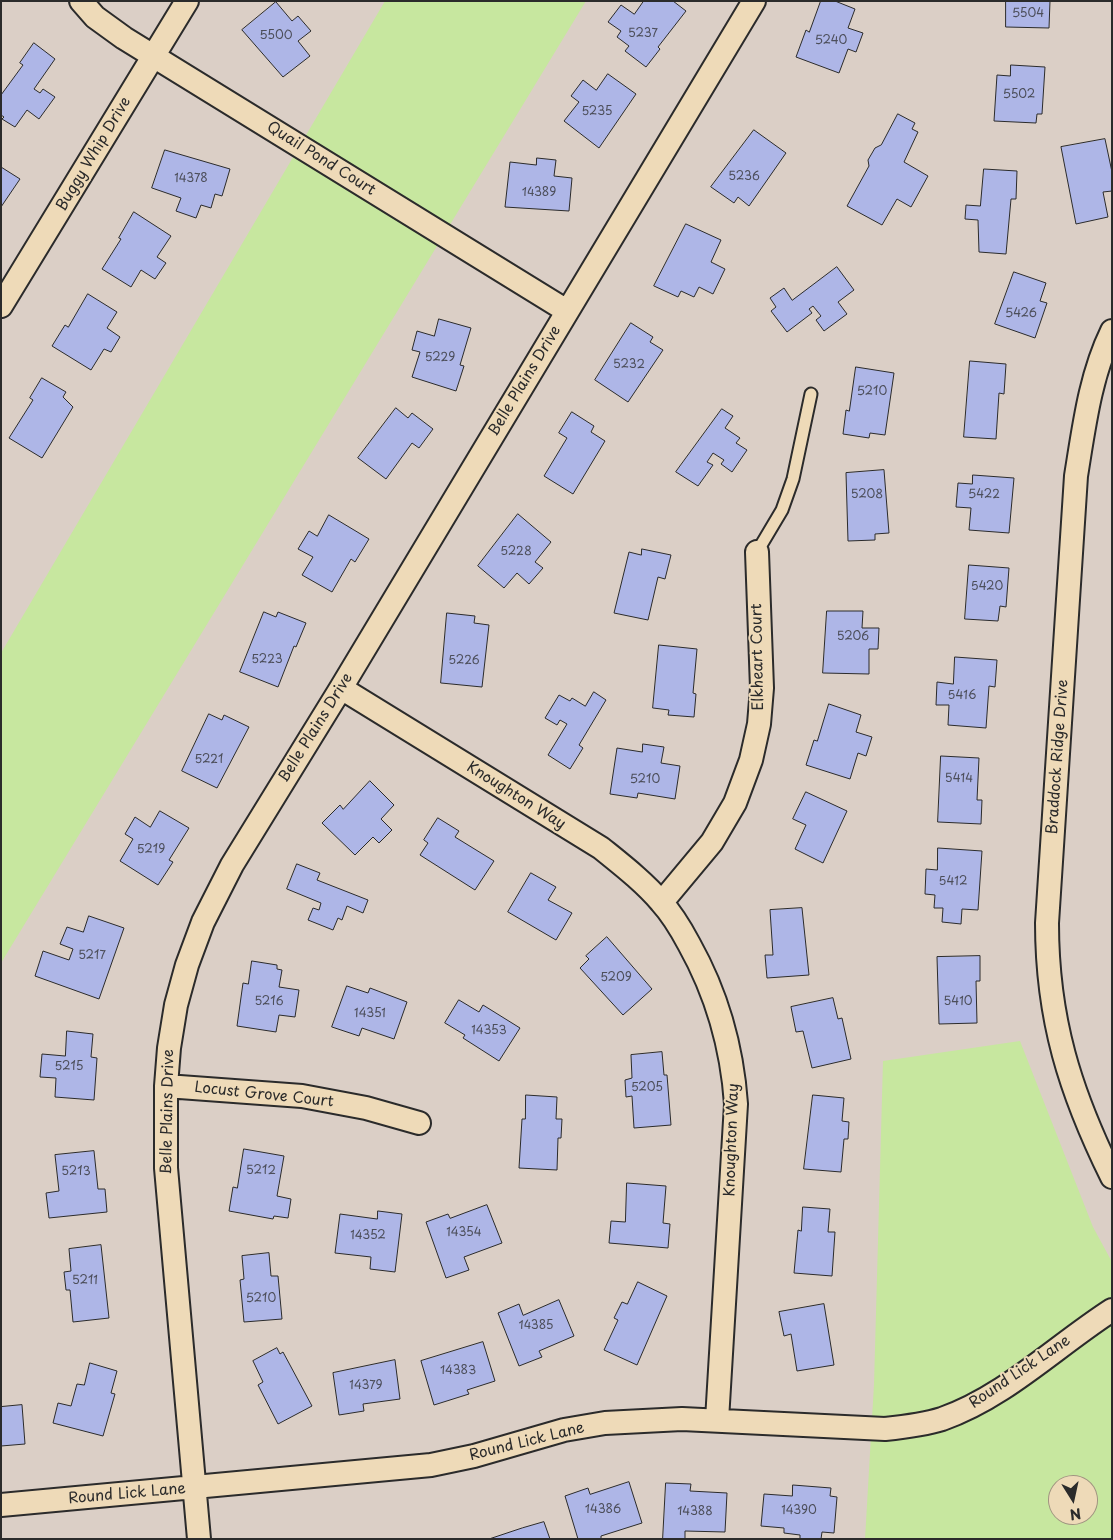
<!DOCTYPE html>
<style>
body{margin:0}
#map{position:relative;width:1113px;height:1540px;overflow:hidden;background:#dbcfc6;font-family:"Playpen Sans",sans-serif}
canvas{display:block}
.frame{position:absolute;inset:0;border:2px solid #2b2b2b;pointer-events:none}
.north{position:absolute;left:1048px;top:1475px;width:50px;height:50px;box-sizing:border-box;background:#eedab8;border:1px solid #a09480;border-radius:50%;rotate:170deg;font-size:14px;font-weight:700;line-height:20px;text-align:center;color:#2b2b2b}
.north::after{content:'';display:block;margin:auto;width:18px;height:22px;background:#2b2b2b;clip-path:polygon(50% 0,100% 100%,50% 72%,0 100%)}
</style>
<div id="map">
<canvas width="1113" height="1540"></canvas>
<div class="frame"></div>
<div class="north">N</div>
</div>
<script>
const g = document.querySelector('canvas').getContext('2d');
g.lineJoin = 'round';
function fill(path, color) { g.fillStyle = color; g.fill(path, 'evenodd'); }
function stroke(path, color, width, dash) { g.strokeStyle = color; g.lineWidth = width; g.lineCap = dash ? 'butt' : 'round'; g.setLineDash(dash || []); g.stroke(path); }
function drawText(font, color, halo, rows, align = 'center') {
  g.font = font + ' "Playpen Sans",sans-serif'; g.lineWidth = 4; g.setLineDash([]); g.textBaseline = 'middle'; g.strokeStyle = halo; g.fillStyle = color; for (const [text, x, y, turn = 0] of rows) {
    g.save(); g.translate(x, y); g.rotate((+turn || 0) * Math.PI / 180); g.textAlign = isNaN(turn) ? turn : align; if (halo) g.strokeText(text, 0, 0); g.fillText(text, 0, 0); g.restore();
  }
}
fill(new Path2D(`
 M385 1H586L1 963V653Z
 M1020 1041 1093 1227 1112 1262V1539H865L874 1384 883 1061ZM1058 1485H1088V1515H1058Z`), '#c7e79f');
const building = new Path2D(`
 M644 1H673L686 11 658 47 660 49 646 67 625 51 629 46 617 37 621 31 608 22 621 5 634 14Z
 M821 1H835L855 9 848 28 863 33 856 52 848 49 839 73 796 57 806 30 809 32Z
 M1006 1H1050L1049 28 1006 27Z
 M276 2 292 21 298 16 311 31 298 41 310 56 283 77 242 30Z
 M34 43 55 59 34 89 40 93 43 89 55 97 39 119 27 110 15 127 2 119 4 117 1 115V95L23 65 20 63Z
 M1011 65 1045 67 1042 114H1037L1036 123 994 121 997 75 1010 76Z
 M608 74 636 94 599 148 564 121 579 102 571 96 583 80 596 90Z
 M898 114 915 123 912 129 918 132 904 162 928 176 911 207 897 199 882 225 847 206 869 166 868 160 875 148 881 145Z
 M754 130 786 153 749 206 738 197 734 203 711 187Z
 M1105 139 1112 172V191L1103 192 1108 217 1076 224 1061 147Z
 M165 150 230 169 222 196 215 194 211 208 201 205 196 218 176 211 181 198 152 188Z
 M537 158 556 160 554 176 572 178 569 211 505 207 510 162 536 165Z
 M1 167 20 179 1 207Z
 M984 169 1017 171 1016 199H1011L1006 254 979 252 978 220 965 219 966 205 980 206Z
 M134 212 171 236 157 257 166 263 155 279 141 270 131 287 102 269 121 239 119 238Z
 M686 224 721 240 711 262 725 269 713 294 699 287 694 297 681 291 678 297 654 286Z
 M837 267 854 290 838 302 847 314 824 331 816 320 821 316 813 306 809 309 812 313 787 332 771 311 776 307 770 298 784 288 792 300Z
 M1014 272 1046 283 1040 301 1047 303 1035 338 995 324Z
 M88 294 117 312 107 328 120 337 111 352 104 349 91 370 52 346 65 325 68 327Z
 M439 319 471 328 460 365 464 366 456 391 412 377 420 352 412 350 417 331 434 336Z
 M631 323 653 337 650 342 663 350 628 402 595 380Z
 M970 361 1006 364 1004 394 999 393 996 439 964 437Z
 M856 367 894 373 885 435 870 433 869 438 843 434 846 410 849 411Z
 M42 378 66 392 63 397 73 407 42 458 9 438 33 400 30 398Z
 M396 408 408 418 412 413 433 429 419 448 412 443 386 479 358 458Z
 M722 409 733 416 725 428 740 438 736 443 747 450 732 472 721 464 724 460 713 453 707 462 713 465 698 486 676 472Z
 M572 412 594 426 591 432 605 441 573 494 544 476 567 438 559 433Z
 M884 470 889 533 875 534V540L848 541 846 473Z
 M973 475 1014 478 1009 533 969 530 971 508 956 507 958 483 972 484Z
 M518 514 551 542 535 562 543 568 529 584 517 573 504 588 478 566Z
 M329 515 369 539 355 562 351 559 332 592 302 575 313 557 298 549 309 531 317 536Z
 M642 549 671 555 665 579 658 577 648 620 614 613 629 552 641 555Z
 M969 565 1009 568 1006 607 1000 606 998 621 965 619Z
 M827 611H863L862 628H879L878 649H869V674L823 673Z
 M264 612 276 617 278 612 306 623 296 647 294 646 278 687 240 672Z
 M447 613 475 616 474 623 489 625 482 687 441 683Z
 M659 645 697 649 693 693 696 694 694 717 668 715 669 710 653 708Z
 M955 657 997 660 995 687 989 686 986 728 948 725 949 705H936L937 682 953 684Z
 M594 692 606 700 579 745 583 748 570 769 548 755 567 724 560 720 557 725 545 718 559 695 570 701 572 698 585 706Z
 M829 704 861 715 856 732 872 737 866 756 858 753 850 779 806 765 814 740 817 741Z
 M209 714 222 720 224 715 249 727 217 788 182 771Z
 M643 744 664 747 661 763 680 766 675 799 638 793 637 798 610 794 617 748 642 752Z
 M941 756 979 758 977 800H982L981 824 938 822Z
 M370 781 394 805 381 819 392 830 379 843 373 837 355 855 322 823 340 805 343 809Z
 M806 792 847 811 823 863 795 849 806 825 793 819Z
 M160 811 189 828 169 860 173 862 158 885 120 861 133 839 125 834 135 817 150 827Z
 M438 818 459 831 455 837 494 861 475 890 420 855 428 843 424 840Z
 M938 848 982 851 978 910 962 909 961 924 942 922 943 908H934L935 895 925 894 926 869 937 870Z
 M297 864 320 873 317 880 368 900 363 913 347 906 342 920 338 918 333 930 308 920 313 908 319 910 321 903 287 889Z
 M531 873 556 887 548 900 572 913 556 940 508 912Z
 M802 908 809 975 767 978 765 955H773L770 910Z
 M89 916 124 928 99 999 35 976 43 951 69 960 73 949 60 944 67 927 83 932Z
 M607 937 652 989 623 1015 580 968 589 959 586 956Z
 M980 956V981H976L977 1023 939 1024 937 957Z
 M252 961 277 965V969L282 970 279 987 299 990 295 1017 279 1015 276 1032 237 1026 243 983 248 984Z
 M347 986 368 993 370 988 407 1002 394 1039 362 1028 359 1036 332 1027Z
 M833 998 838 1019 842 1018 851 1059 812 1068 803 1031 796 1032 791 1007Z
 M459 1000 479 1012 483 1005 520 1028 499 1061 463 1038 465 1035 445 1023Z
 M67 1031 93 1034 91 1057 97 1058 94 1100 55 1097 56 1078 40 1077 42 1054 65 1056Z
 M662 1052 664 1075H667L671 1125 634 1128 632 1096 626 1097 625 1080 632 1078 631 1055Z
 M526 1095 557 1097 556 1119H562L561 1138H558L557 1170 519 1168 522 1119H525Z
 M813 1095 844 1098 842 1121 849 1122 848 1139H844L841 1172 804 1169Z
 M244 1149 284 1156 277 1196 291 1199 288 1218 274 1216 273 1219 229 1211 233 1187 237 1188Z
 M94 1151 98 1189H105L107 1212 49 1218 46 1193 59 1191 55 1155Z
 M627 1183 666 1186 663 1223 670 1224 668 1248 609 1243 611 1221 625 1222Z
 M487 1205 502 1243 464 1257 469 1270 446 1278 426 1222 448 1214 450 1218Z
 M803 1207 830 1209 828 1232H835L832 1276 794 1273 798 1230 801 1231Z
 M378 1211 402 1214 395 1272 370 1269 371 1257 335 1253 340 1214 377 1219Z
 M101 1245 109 1318 73 1322 70 1290H66L64 1272 71 1271 69 1249Z
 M269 1253 271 1276H278L282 1319 244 1322 240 1280 244 1279 242 1256Z
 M638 1282 667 1296 637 1365 604 1350 618 1320 614 1318 622 1302 627 1304Z
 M559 1300 574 1336 539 1351 542 1357 519 1366 498 1313 519 1304 523 1315Z
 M824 1304 834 1365 797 1371 791 1334 784 1336 779 1312Z
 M483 1342 495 1381 467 1390 469 1394 434 1405 421 1361Z
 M277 1348 280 1354 283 1352 312 1406 278 1424 258 1385 263 1382 253 1361Z
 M395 1360 400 1399 363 1404 364 1411 339 1415 333 1373Z
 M90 1363 117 1371 111 1393 115 1394 103 1436 53 1423 58 1403 71 1406 77 1384 84 1385Z
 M22 1405 25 1444 1 1446V1407Z
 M629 1482 642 1523 601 1536V1539H578L565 1496 588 1488 590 1494Z
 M666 1483 691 1484 690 1491 727 1493 725 1532 685 1531V1539H663Z
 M793 1485 831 1488 830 1496 837 1497 834 1533 822 1532 821 1539H800V1535L784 1533V1528L761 1526 764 1494 792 1496Z
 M544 1522 550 1539H489L522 1528Z`);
fill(building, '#aeb6e7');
stroke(building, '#2b2b2b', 1);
const lane = new Path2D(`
 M757 552 782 510 793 479 811 394`);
const street = new Path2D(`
 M81 1 95 17 124 38 567 311
 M1 306 187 1
 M1112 331C1090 376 1084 427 1076 476L1047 923C1047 1019 1070 1092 1112 1177
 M341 688 601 848C622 865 644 882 661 902 672 914 681 929 689 944 717 994 732 1046 736 1104L717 1420
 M662 902 712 842 735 803 751 760 759 724 762 688 757 552
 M166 1086 302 1096 366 1108 419 1123
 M1 1505 431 1465 474 1456 564 1430 605 1423 682 1419 885 1429C904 1427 923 1425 942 1419 1005 1397 1056 1346 1112 1310
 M199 1539 166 1168V1086L169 1048 176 1005 187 965 203 922 232 865 341 688 754 1`);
stroke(lane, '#2b2b2b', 15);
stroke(street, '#2b2b2b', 26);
stroke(lane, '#eedab8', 11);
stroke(street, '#eedab8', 22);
drawText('12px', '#4c4e5a', null, [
 ["5504",1028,14],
 ["5237",643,34],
 ["5500",276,36],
 ["5240",831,41],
 ["5502",1019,95],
 ["5235",597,112],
 ["5236",744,177],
 ["14378",191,179],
 ["14389",539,193],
 ["5426",1021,314],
 ["5229",440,358],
 ["5232",629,365],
 ["5210",872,392],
 ["5208",867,495],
 ["5422",984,495],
 ["5228",516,552],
 ["5420",987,587],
 ["5206",853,637],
 ["5223",267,660],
 ["5226",464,661],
 ["5416",962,696],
 ["5221",209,760],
 ["5414",959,779],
 ["5210",645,780],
 ["5219",151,850],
 ["5412",953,882],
 ["5217",92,956],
 ["5209",616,978],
 ["5216",269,1002],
 ["5410",958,1002],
 ["14351",370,1014],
 ["14353",489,1031],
 ["5215",69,1067],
 ["5205",647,1088],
 ["5212",261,1171],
 ["5213",76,1172],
 ["14354",464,1233],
 ["14352",368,1236],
 ["5211",85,1281],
 ["5210",261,1299],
 ["14385",536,1326],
 ["14383",458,1371],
 ["14379",366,1386],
 ["14386",603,1510],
 ["14390",799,1511],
 ["14388",695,1512]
]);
drawText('15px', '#2b2b2b', '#eedab8', [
 ["Buggy Whip Drive",94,154,-59],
 ["Quail Pond Court",321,159,32],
 ["Belle Plains Drive",525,381,-59],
 ["Elkheart Court",758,657,-91],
 ["Belle Plains Drive",316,728,-58],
 ["Braddock Ridge Drive",1058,757,-86],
 ["Knoughton Way",516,796,32],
 ["Locust Grove Court",264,1095,6],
 ["Belle Plains Drive",168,1112,-89],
 ["Knoughton Way",732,1140,-88],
 ["Round Lick Lane",1020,1372,-34],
 ["Round Lick Lane",527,1442,-14],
 ["Round Lick Lane",127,1494,-5]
]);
</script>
